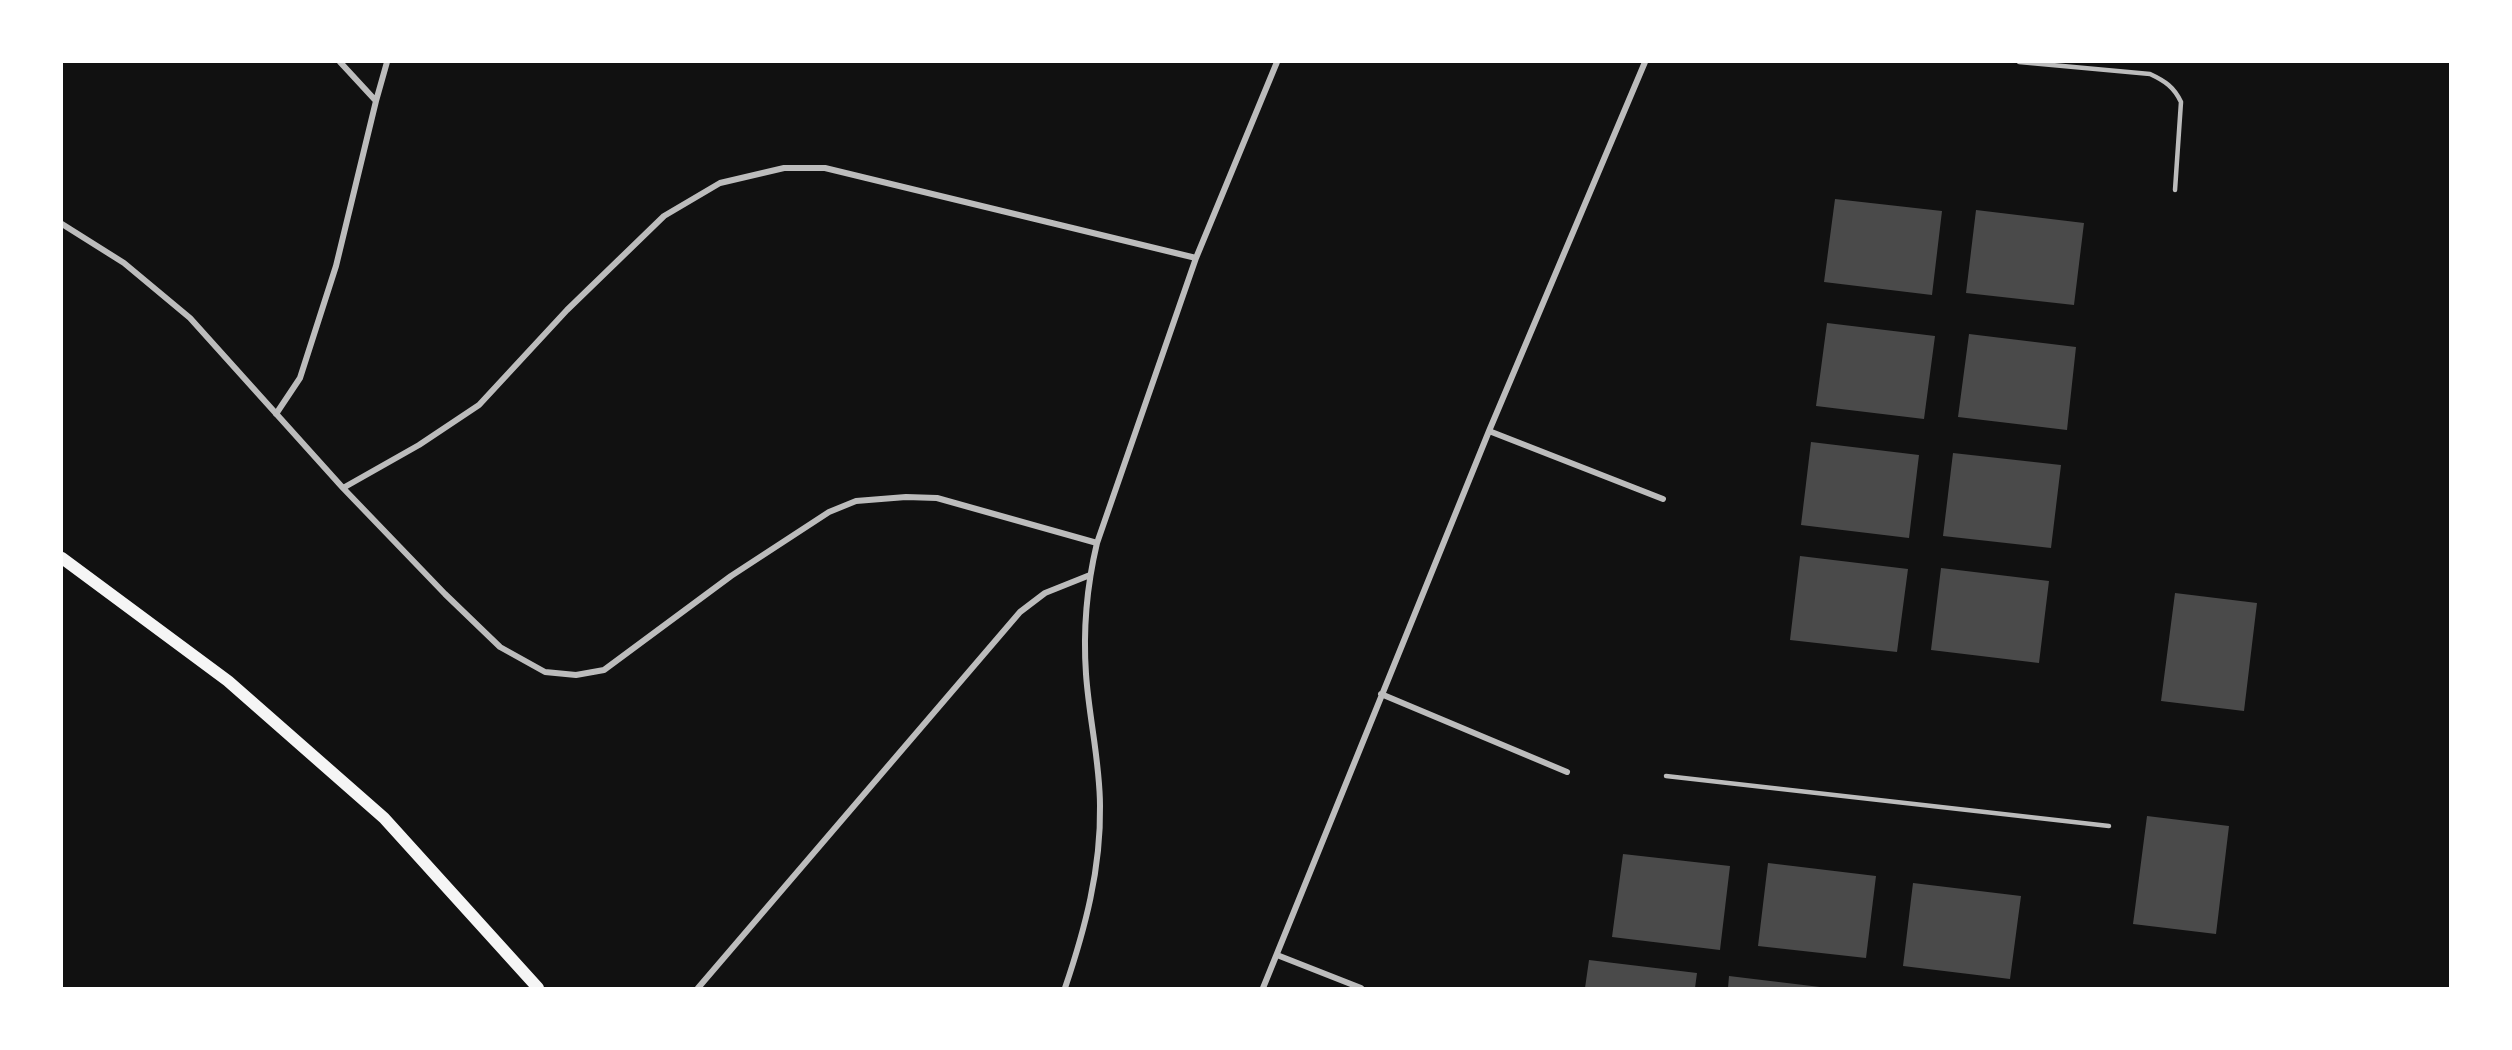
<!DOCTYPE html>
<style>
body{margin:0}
#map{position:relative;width:2512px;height:1050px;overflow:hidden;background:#111;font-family:Arial,sans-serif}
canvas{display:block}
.frame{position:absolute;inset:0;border:63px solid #fff;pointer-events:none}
</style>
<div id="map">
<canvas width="2512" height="1050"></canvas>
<div class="frame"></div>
</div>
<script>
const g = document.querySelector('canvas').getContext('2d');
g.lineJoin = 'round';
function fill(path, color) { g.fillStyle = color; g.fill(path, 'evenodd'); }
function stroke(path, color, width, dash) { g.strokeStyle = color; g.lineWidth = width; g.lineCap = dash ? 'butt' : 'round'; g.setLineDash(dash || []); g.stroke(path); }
fill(new Path2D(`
 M1835 199 1942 211 1932 295 1824 282Z
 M1976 210 2084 223 2074 305 1966 293Z
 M1827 323 1935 336 1924 419 1816 406Z
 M1969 334 2076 347 2067 430 1958 417Z
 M1811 442 1919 455 1909 538 1801 525Z
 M1953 453 2061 465 2051 548 1943 536Z
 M1800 556 1908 569 1897 652 1790 640Z
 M1941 568 2049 581 2039 663 1931 650Z
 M2175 593 2257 603 2244 711 2161 701Z
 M2147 816 2229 826 2216 934 2133 924Z
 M1623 854 1730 866 1720 950 1612 937Z
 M1768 863 1876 876 1866 958 1758 946Z
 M1913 883 2021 896 2010 979 1903 966Z
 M1589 960 1697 973 1695 988H1585Z
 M1729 976 1820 987V988H1728Z`), '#4a4a4a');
stroke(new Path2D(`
 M2019 62 2150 74C2165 81 2174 87 2181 102L2175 190
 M1666 776 2109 826`), '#bcbcbc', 4.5);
stroke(new Path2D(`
 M376 101 387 62
 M62 224 124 263 190 318 343 488 445 594 500 647 545 672 576 675 604 670 731 576 829 512 856 501 906 497 937 498 1097 543
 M276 414 300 378 336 266 376 101 340 62
 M1489 431 1663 499
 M343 488 419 445 479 405 567 310 664 216 720 183 784 168H825L1196 258
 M1381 694 1567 772
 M1277 955 1361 988
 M698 988 1020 612 1045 593 1090 575
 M1065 988C1085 929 1101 869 1100 806 1100 762 1089 718 1086 674 1083 631 1087 585 1097 543L1196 258 1277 62
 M1263 988 1489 431 1645 62`), '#bcbcbc', 6);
stroke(new Path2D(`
 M62 558 228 681 384 818 538 988`), '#f5f5f5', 12);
</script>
